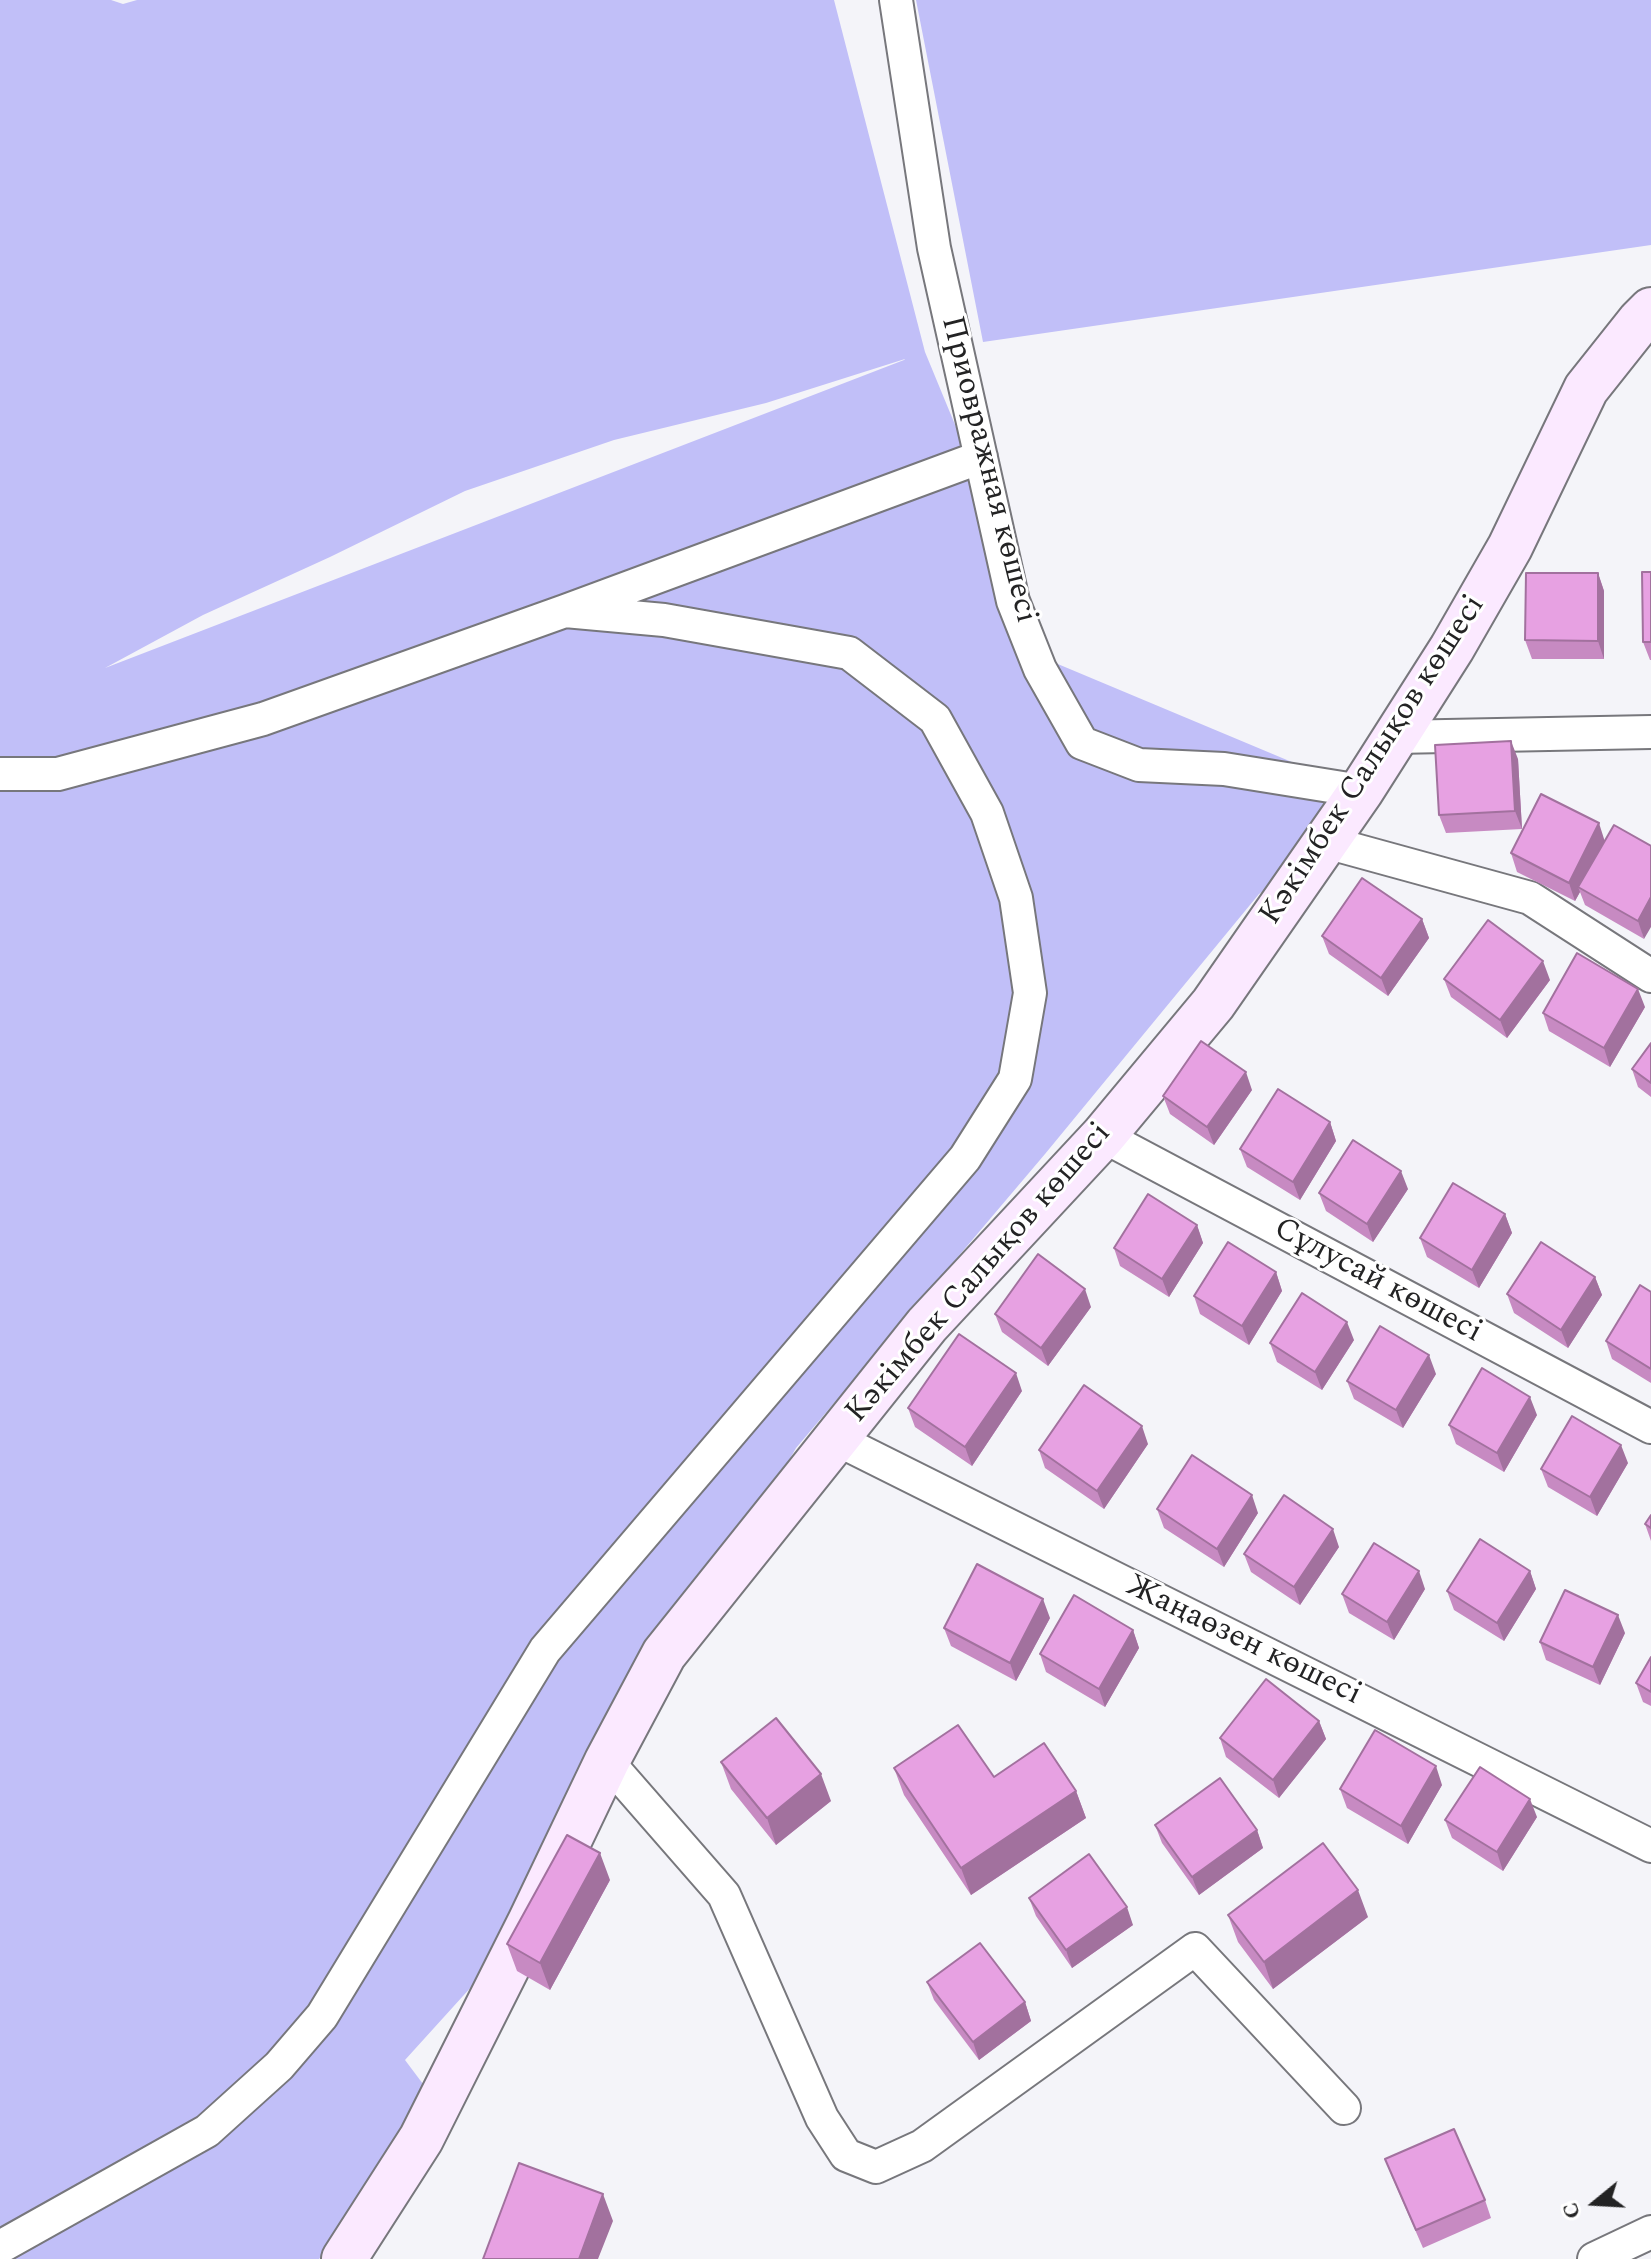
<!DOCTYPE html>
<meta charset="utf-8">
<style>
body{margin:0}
#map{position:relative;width:1651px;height:2259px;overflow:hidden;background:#f4f4f9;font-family:Spectral,serif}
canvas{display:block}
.north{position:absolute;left:1555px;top:2163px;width:80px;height:80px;-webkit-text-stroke:6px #fff;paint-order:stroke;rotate:252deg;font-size:22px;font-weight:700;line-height:32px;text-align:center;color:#232324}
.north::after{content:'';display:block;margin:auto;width:28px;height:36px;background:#232324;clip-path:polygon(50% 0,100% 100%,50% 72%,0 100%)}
</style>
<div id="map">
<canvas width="1651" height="2259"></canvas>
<div class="north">С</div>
</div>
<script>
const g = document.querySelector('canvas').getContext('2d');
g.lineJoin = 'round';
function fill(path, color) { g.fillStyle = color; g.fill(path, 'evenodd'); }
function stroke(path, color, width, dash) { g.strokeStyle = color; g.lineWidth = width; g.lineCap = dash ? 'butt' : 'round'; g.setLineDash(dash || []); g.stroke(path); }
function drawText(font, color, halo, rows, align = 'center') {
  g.font = font + ' Spectral,serif'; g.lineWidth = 6; g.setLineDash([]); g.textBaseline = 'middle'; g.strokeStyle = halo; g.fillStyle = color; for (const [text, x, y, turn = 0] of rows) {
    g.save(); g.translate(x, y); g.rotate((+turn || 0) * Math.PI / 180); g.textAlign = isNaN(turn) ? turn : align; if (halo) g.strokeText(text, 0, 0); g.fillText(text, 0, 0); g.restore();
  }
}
fill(new Path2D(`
 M0 0H111L123 4 137 0H834L925 352 1053 662 1361 791 1326 842 1259 894 1045 1154 796 1448 530 1922 405 2060 438 2104 319 2259H0ZM905 359 904 360 105 668 203 615 330 557 465 491 614 440 766 403Z
 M916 0H1651V245L983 342Z`), '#c1bff8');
const street = new Path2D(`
 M896 0 934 248 1013 601 1040 669 1082 743 1139 765 1224 769 1361 791
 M1395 737 1651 732
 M0 774H58L263 719 565 611 981 457
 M1326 842 1530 898 1651 976
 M1103 1136 1651 1427
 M836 1439 1651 1846
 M607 1761 724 1895 822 2118 846 2155 876 2167 922 2146 1195 1949 1344 2108
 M0 2247 207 2131 279 2066 322 2016 545 1650 965 1158 1015 1079 1030 993 1016 898 987 813 935 719 849 653 664 620 565 611
 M1594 2259 1651 2232`);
const secondary = new Path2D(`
 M344 2259 421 2139 530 1922 607 1761 664 1654 927 1325 1103 1136 1213 1004 1361 791 1452 648 1510 547 1586 389 1640 321 1651 310`);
stroke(street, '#77777c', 36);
stroke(secondary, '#77777c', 48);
stroke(street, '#fff', 32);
stroke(secondary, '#fbe9ff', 44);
fill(new Path2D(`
 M1651 572V660H1650L1643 642Z
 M1598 573 1604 591V659H1532L1525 640Z
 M1518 759 1522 829 1446 833 1439 815Z
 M1614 825 1644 939 1585 905 1580 892 1575 901 1517 872 1511 853 1605 840Z
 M1422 919 1429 938 1388 996 1329 954 1322 936Z
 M1444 979 1550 980 1507 1038 1451 997Z
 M1645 1007 1610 1067 1549 1031 1543 1013Z
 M1651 1043V1097L1638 1087 1632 1069Z
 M1252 1090 1214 1145 1170 1114 1163 1096Z
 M1330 1122 1336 1141 1300 1200 1247 1167 1240 1149Z
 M1408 1189 1373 1242 1326 1211 1319 1193Z
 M1505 1214 1512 1233 1479 1288 1427 1257 1420 1238Z
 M1197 1225 1203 1243 1169 1297 1120 1266 1114 1248Z
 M1276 1272 1282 1291 1249 1345 1200 1314 1194 1296Z
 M1595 1277 1602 1295 1568 1348 1514 1313 1507 1294Z
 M1651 1292V1383L1612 1359 1606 1341Z
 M1091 1307 1048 1366 1002 1332 995 1314Z
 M1354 1340 1322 1390 1277 1362 1270 1343Z
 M1436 1374 1403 1428 1354 1399 1347 1381Z
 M1022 1391 972 1466 915 1427 908 1408Z
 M1537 1415 1504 1472 1456 1444 1449 1425Z
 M1148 1444 1104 1509 1045 1468 1039 1450Z
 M1628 1463 1597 1516 1548 1487 1541 1469Z
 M1157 1509 1258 1513 1224 1567 1164 1528Z
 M1651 1515V1541L1645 1524Z
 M1339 1547 1300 1605 1251 1572 1244 1554Z
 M1530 1571 1536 1589 1504 1641 1454 1610 1447 1591Z
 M1425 1589 1394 1640 1349 1613 1342 1594Z
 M1050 1618 1016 1681 951 1646 944 1628Z
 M1133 1630 1139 1648 1105 1707 1046 1672 1040 1654Z
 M1625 1633 1600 1685 1546 1660 1540 1642Z
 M1651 1657V1706L1643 1702 1636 1683Z
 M1319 1721 1326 1739 1279 1798 1226 1757 1220 1738Z
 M721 1762 831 1801 776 1845 731 1789Z
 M894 1768 1076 1791 1086 1818 971 1895 904 1795Z
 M1442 1785 1408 1844 1347 1808 1340 1789Z
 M1537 1817 1503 1871 1452 1838 1445 1820Z
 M1155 1825 1257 1830 1263 1848 1199 1895 1162 1843Z
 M610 1880 550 1990 517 1971 507 1944Z
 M1029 1898 1133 1925 1072 1968 1036 1916Z
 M1228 1915 1368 1917 1273 1989 1238 1942Z
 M927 1982 1025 2002 1031 2021 979 2060 934 2000Z
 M1385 2159 1485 2200 1491 2218 1423 2248 1392 2177Z`), '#c78ac2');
fill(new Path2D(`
 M1598 573 1604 591V659L1598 641Z
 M1511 741 1518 759 1522 829 1515 811Z
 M1599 823 1605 842 1578 887 1580 892 1575 901 1569 883Z
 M1651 897V927L1644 939 1638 921Z
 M1422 919 1429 938 1388 996 1381 978Z
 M1543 961 1550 980 1507 1038 1500 1020Z
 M1638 989 1645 1007 1610 1067 1604 1048Z
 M1246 1072 1252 1090 1214 1145 1207 1127Z
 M1330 1122 1336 1141 1300 1200 1293 1182Z
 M1401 1171 1408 1189 1373 1242 1367 1224Z
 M1505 1214 1512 1233 1479 1288 1472 1270Z
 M1197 1225 1203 1243 1169 1297 1162 1279Z
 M1276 1272 1282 1291 1249 1345 1242 1326Z
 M1595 1277 1602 1295 1568 1348 1561 1330Z
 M1085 1289 1091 1307 1048 1366 1041 1348Z
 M1347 1322 1354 1340 1322 1390 1315 1372Z
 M1429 1355 1436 1374 1403 1428 1396 1410Z
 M1016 1373 1022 1391 972 1466 965 1447Z
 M1530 1397 1537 1415 1504 1472 1497 1453Z
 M1142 1426 1148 1444 1104 1509 1097 1491Z
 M1621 1445 1628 1463 1597 1516 1590 1497Z
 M1252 1495 1258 1513 1224 1567 1217 1549Z
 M1333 1529 1339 1547 1300 1605 1294 1587Z
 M1419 1571 1425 1589 1394 1640 1387 1622Z
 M1530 1571 1536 1589 1504 1641 1497 1623Z
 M1043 1599 1050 1618 1016 1681 1010 1663Z
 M1618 1615 1625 1633 1600 1685 1593 1667Z
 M1133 1630 1139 1648 1105 1707 1099 1689Z
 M1319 1721 1326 1739 1279 1798 1273 1780Z
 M1436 1766 1442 1785 1408 1844 1401 1826Z
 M821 1774 831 1801 776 1845 767 1818Z
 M1076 1791 1086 1818 971 1895 961 1868Z
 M1530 1799 1537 1817 1503 1871 1497 1852Z
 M1257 1830 1263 1848 1199 1895 1192 1877Z
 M600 1853 610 1880 550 1990 540 1963Z
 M1358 1890 1368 1917 1273 1989 1264 1962Z
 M1127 1907 1133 1925 1072 1968 1066 1950Z
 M1025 2002 1031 2021 979 2060 973 2042Z
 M603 2194 613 2221 598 2259H579Z`), '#a2719e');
const building = new Path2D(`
 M1642 572H1651V642H1643Z
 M1526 573H1598V641L1525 640Z
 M1511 741 1515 811 1439 815 1435 745Z
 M1541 794 1599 823 1569 883 1511 853Z
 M1614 825 1651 846V897L1638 921 1578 887Z
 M1362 878 1422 919 1381 978 1322 936Z
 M1488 920 1543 961 1500 1020 1444 979Z
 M1577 953 1638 989 1604 1048 1543 1013Z
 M1201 1041 1246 1072 1207 1127 1163 1096Z
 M1651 1043V1083L1632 1069Z
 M1278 1089 1330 1122 1293 1182 1240 1149Z
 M1353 1140 1401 1171 1367 1224 1319 1193Z
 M1453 1183 1505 1214 1472 1270 1420 1238Z
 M1148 1194 1197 1225 1162 1279 1114 1248Z
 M1228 1242 1276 1272 1242 1326 1194 1296Z
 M1541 1242 1595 1277 1561 1330 1507 1294Z
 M1038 1254 1085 1289 1041 1348 995 1314Z
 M1640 1285 1651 1292V1369L1606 1341Z
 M1302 1293 1347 1322 1315 1372 1270 1343Z
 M1380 1326 1429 1355 1396 1410 1347 1381Z
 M959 1334 1016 1373 965 1447 908 1408Z
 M1482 1368 1530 1397 1497 1453 1449 1425Z
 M1084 1385 1142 1426 1097 1491 1039 1450Z
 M1572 1416 1621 1445 1590 1497 1541 1469Z
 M1192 1455 1252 1495 1217 1549 1157 1509Z
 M1284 1495 1333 1529 1294 1587 1244 1554Z
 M1651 1515V1528L1645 1524Z
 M1480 1539 1530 1571 1497 1623 1447 1591Z
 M1374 1543 1419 1571 1387 1622 1342 1594Z
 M977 1564 1043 1599 1010 1663 944 1628Z
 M1565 1590 1618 1615 1593 1667 1540 1642Z
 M1074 1595 1133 1630 1099 1689 1040 1654Z
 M1651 1657V1692L1636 1683Z
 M1266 1679 1319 1721 1273 1780 1220 1738Z
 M776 1718 821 1774 767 1818 721 1762Z
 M958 1725 994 1777 1044 1743 1076 1791 961 1868 894 1768Z
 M1375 1730 1436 1766 1401 1826 1340 1789Z
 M1480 1767 1530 1799 1497 1852 1445 1820Z
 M1220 1778 1257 1830 1192 1877 1155 1825Z
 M567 1835 600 1853 540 1963 507 1944Z
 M1323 1843 1358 1890 1264 1962 1228 1915Z
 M1089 1854 1127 1907 1066 1950 1029 1898Z
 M980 1943 1025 2002 973 2042 927 1982Z
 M1454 2129 1485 2200 1416 2230 1385 2159Z
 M519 2163 603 2194 579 2259H483Z`);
fill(building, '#e7a1e2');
stroke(building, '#a2719e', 2);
drawText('32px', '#232324', '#fff', [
 ["Приовражная көшесі",987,470,76],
 ["Кәкімбек Салықов көшесі",1374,761,-57],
 ["Кәкімбек Салықов көшесі",980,1274,-49],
 ["Сұлусай көшесі",1377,1282,28],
 ["Жаңаөзен көшесі",1243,1642,26]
]);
</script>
